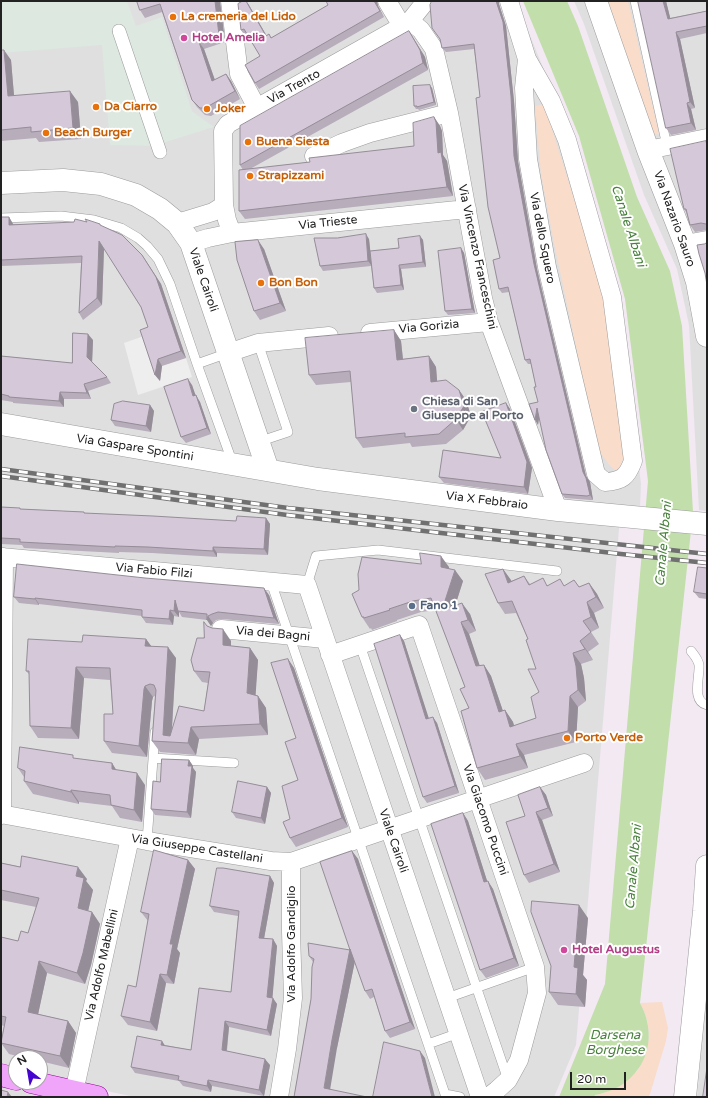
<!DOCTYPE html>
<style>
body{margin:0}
#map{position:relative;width:708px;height:1098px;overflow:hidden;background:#f2e9f2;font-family:"Varela Round",sans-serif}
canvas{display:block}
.frame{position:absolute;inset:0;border:2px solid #222;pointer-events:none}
.north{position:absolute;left:8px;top:1050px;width:40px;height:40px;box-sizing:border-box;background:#fff;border:1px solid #a7a7a7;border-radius:50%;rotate:329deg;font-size:11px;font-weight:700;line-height:16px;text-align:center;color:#222}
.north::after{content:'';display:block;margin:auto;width:14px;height:18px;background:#4504d0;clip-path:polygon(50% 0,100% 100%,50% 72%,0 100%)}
.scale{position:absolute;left:570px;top:1072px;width:56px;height:18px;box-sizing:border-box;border:2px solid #222;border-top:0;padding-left:5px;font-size:12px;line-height:14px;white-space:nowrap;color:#222;-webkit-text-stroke:3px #fff;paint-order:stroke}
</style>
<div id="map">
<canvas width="708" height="1098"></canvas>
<div class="frame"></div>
<div class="north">N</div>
<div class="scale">20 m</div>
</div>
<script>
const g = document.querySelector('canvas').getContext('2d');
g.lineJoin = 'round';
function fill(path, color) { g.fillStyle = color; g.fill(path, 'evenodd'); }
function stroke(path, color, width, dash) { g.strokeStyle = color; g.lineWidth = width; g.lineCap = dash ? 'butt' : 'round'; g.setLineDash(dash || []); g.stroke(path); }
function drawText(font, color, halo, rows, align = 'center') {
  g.font = font + ' "Varela Round",sans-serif'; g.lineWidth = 4; g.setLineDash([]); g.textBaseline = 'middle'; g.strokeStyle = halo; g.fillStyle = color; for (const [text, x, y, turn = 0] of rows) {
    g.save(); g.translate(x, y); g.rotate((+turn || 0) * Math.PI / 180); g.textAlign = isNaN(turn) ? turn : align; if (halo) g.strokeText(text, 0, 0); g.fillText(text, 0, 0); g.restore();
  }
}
fill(new Path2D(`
 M118 1H516L572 139 618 300 641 484 640 507 621 505 576 1045 554 1097H135L40 1077V1058H16V1073L1 1069V50Z
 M574 1H707V511L699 510 689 325 677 269 644 195 584 24Z
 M707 980V1097H697Z
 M1 1084 62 1097H1Z`), '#dfdfe0');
fill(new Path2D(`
 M605 1H628L659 134 652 135Z
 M544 104 607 303 624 456 618 472 611 467 598 450 554 243 541 174 535 106Z
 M662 1002 668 1028 666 1041 650 1094 648 1097H594L595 1095C607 1093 610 1090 620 1083 624 1081 629 1078 633 1075 638 1071 641 1065 643 1059 652 1040 650 1021 640 1003Z`), '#f9dcc9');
fill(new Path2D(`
 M144 336 155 368 186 358 192 377 138 395 124 343Z`), '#eee');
fill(new Path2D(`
 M1 1H127L136 26 162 17 192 111 214 127 153 146 110 145 102 45 1 53Z`), '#dde8e0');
fill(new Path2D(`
 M523 1H567L578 26 637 197 670 271 682 326 693 512 640 1003C662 1043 641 1087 595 1095L594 1097H559L605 984 648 481 625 299 579 136Z`), '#c2deab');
const service = new Path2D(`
 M635 1 667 146
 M1 218 61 216 94 220 121 228 138 238 147 246 158 259 170 284 197 364 233 464
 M258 343 288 432 258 442
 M197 364 228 353
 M271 582 445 1094 460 1097
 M307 585 316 556 378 550 557 571
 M360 645 508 1080
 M691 651C694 655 698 659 699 665 700 677 691 701 707 705
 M153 758 234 763
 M147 841 155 732
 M447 998 535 967
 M428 1044 459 1033`);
const pedestrian = new Path2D(`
 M119 31 160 152`);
const minor = new Path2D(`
 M231 1H230L239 74 257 108
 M387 1 402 26
 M509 1 527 59 524 88 528 159 547 267 596 474 605 482C622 481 627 477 633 461L612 297 567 140 551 101 527 59
 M410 21 421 30 434 49 449 113 483 298 489 322 558 510
 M648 150 707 138
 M314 156 342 143 370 133 449 113
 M177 223 213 212 224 205
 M232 233 227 220 224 205 223 131 228 124 402 26 410 21 426 1
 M191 243 208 238 232 233 467 209
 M685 244 707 240
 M370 333 489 322
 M228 353 258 343 329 336
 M1 557 307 585 480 1097
 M221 629 325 639
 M330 655 419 625 535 967 537 993 519 1060 508 1080 497 1090 488 1097
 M1 814 147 841 271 861 291 862 584 763
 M2 815 4 557
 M74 1092 130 838
 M279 1097 287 1049 293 998 291 932V862`);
const tertiary = new Path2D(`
 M596 1 648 150 685 244 697 282 707 336
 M1 183 63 180 101 184 136 195 160 209 177 223 191 243 268 470
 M1 424 318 479 558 510 707 524
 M685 1097 704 911 707 866`);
const primary = new Path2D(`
 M1 1075 16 1079
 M31 1082 97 1097`);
stroke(service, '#9c9c9c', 10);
stroke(pedestrian, '#9c9c9c', 14);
stroke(minor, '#9c9c9c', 19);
stroke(tertiary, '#9c9c9c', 23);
stroke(primary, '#9b039d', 23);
stroke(service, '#fff', 9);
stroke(pedestrian, '#fff', 13);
stroke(minor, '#fff', 18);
stroke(tertiary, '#fff', 22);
stroke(primary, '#f1a5fa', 22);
const rail = new Path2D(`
 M1 469 288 508 707 554
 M1 476 287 515 621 554 707 563`);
stroke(rail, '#707070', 4.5);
stroke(rail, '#fff', 3, [9]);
fill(new Path2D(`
 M137 1 220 2 225 42 204 49 215 80 226 74 231 81 240 99 211 116 205 115 197 107 192 100 162 12 145 18 140 10Z
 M246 1 267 36 269 34 271 38 328 5 326 1H377L378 6 384 17 259 89 255 83 260 56 248 35 245 36 241 30Z
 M432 1H499V4L506 26 514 101 518 161 537 269 586 476 590 482 593 500H590L565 498 562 494 539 418 538 425V402L536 387 531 364H528L525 360 509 292 502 293 499 289 500 258 480 97 474 49 446 52 442 48Z
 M638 1H666L670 18 707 11V33L680 39 695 108 691 109 696 130 671 135 666 128Z
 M409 31 425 57 428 70 250 169 310 162 414 146 434 117 440 126 442 131 443 155 447 161 453 196 245 219 239 211 243 170 240 165Z
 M1 50 11 60 14 96 78 102 81 139 39 142 36 138 1 141Z
 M432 88 436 105 419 110 418 109H416L414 106Z
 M707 143V230L695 232 690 225 686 212 684 209Z
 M1 217H9L13 224 101 226 146 261 161 284 186 358 162 366 160 381 155 375 148 327 141 307 104 248 102 305 83 320 79 313 81 263 1 266Z
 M420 236 423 240 426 267 401 269 404 290 377 293 374 288 371 266 323 271 320 266 369 239 370 251 399 248Z
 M461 248 464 253 475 313 448 315 445 311Z
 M264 249 286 311 260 320 254 311Z
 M394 330 401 341 403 359 429 356 436 367 437 381 459 390 466 400 471 416 463 430 446 444 412 447 410 443 363 448 356 438 351 382 316 385 309 375Z
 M93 340 92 362 107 377 111 383 88 391 91 399H64V407L13 403V402L1 400V356L72 363Z
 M192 385 195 396 200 402 211 434 186 443 181 437Z
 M506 403 510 409 532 468 528 494 444 483 439 477 501 458Z
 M150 405 154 411 151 432 115 426 111 420Z
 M1 507 21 509 84 512V513L236 521 266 518 270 524 268 555 217 553V557L152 553 119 552V553L24 548 22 545 1 544Z
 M449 567V568L463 581 455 606 470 614 476 631 469 634 479 666 484 665 491 676 503 711 505 710 513 722 514 726 536 718 539 692 536 669 528 639 516 613 505 614 498 603 503 569 511 581 524 576 530 584 565 586 574 580 579 587 589 583 597 594 604 608 594 613 599 628 591 632 599 644 588 652 593 660 581 664 584 678 586 701 578 707 576 742 524 755 528 768 485 780 477 768 465 687 436 610 421 612 397 620V621L372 630 371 628 370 629 362 617Z
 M707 568V599L699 598 694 592Z
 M269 595 279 624 222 619 216 620 213 623 211 626 207 620 182 617 179 612V617L174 616 173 625 146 623 142 617V616L39 604V605L19 603 14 597Z
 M207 626 231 641V646L250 648 258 660 255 695 258 696 266 708 268 735 199 739 196 755 160 752 152 741 155 696 153 697 152 701 147 757 112 753 104 741 113 714 110 680 84 678 79 739 38 738 30 726 29 674 26 671 82 642 146 639 151 646 176 658 172 730 204 711 208 683 202 682 194 671Z
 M400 635 404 641 428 718 437 723 459 793 427 803 423 797Z
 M288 659 294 668 348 827 296 847 290 838V819L298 780 296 738Z
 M76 759 112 763 116 770 145 785 142 822 120 818 112 806 79 802V804L33 794 24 781V777L18 768Z
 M189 760 193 766V768L196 772 191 818 155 815 151 809 160 782Z
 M267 787 271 793 265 824 236 818 232 812Z
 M540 787 546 795 553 816 542 820 560 872 529 883 524 875 525 816Z
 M463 813 468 821 487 881 493 889 519 966 486 978 480 970Z
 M352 851 358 859 415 1029 390 1038 385 1031 374 997 370 999 365 991 355 961 337 1048 294 1097 311 999 313 962 309 956 350 950Z
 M188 860 195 869 177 949 180 953 174 984 166 983 157 1031 128 1025 121 1016 136 987 148 921 141 912Z
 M1 863 87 879 86 881 93 890 88 911 92 912 100 924 91 965 85 984 47 973 38 1014 68 1021 76 1033 69 1068 40 1061V1058H25L9 1054 1 1043V1040L4 1026 1 1025V937L18 941 28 933 36 907 1 900Z
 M270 876 274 883 264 939H273L277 946 272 998 277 1004 271 1036 229 1027 227 1051 270 1065 264 1096 212 1086 211 1092 183 1086 179 1081 135 1073 131 1067 165 1045 191 1050 231 992 238 916 214 912 210 906Z
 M588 918 583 975 587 980 585 1007 558 1005 549 992 551 966Z`), '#b7adbb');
fill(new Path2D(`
 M215 1H220L225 42 219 35Z
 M246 1 249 5 270 42 266 36Z
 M374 1H377L378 6 384 17Z
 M496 1H499V4L506 26 514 101 518 161 537 269 586 476 590 482 593 500 590 495 583 472 534 264 514 156Z
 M663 1H666L672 25 668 19Z
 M409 31 425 57 428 70 423 63Z
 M676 32 680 39 695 108 690 102Z
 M199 42 204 49 218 89 212 81Z
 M4 50 11 60 15 107 8 96Z
 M226 74 231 81 240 99 235 91Z
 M430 85 432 88 436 105 434 102Z
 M70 91 78 102 81 139 73 128Z
 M687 103 691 109 696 130 691 123Z
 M434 117 440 126 442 131 443 155 447 161 453 196 447 187 438 153Z
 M9 217 13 224 14 231 9 225Z
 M366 234 369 239 372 266 368 261Z
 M420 236 423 240 426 267 423 262Z
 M258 240 264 249 286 311 280 303Z
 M99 241 104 248 102 305 97 298Z
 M461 248 464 253 475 313 472 309Z
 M142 255 161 284 186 358 181 351Z
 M399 265 401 269 404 290 401 285Z
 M394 330 401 341 404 370 397 360Z
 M88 334 93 340 92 364 87 357Z
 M429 356 436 367 438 392 431 382Z
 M158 359 162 366 160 381 155 375Z
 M188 379 192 385 198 402 193 396Z
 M84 384 88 391 91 399 87 393Z
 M459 390 466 400 471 416 463 430 456 419Z
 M60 392 64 399V407L59 401Z
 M196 395 200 402 211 434 207 428Z
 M506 403 510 409 532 468 528 494 524 487Z
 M150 405 154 411 151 432 146 426Z
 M537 408 540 412 538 425 535 420Z
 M266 518 270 524 268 555 264 549Z
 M213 547 217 553V557L213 551Z
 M441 556 449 567V578L441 567Z
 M503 569 511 580 516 594 508 583Z
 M455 570 463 581 450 622 442 610Z
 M589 583 597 594 604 608 596 597Z
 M264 588 269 595 279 624 274 618Z
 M35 598 39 604V605L35 599Z
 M175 600 179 612V617L174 611Z
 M587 602 594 613 599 628 591 617Z
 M462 603 470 614 476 631 468 620Z
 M170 610 174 616 173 625 169 619Z
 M208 616 213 623 211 626 207 620Z
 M461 622 469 634 484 678 476 666Z
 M223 629 231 641V657L223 645Z
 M400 635 404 641 431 725 426 719Z
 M146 639 154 650 145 646Z
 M580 641 588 652 593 660 585 649Z
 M168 647 176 658 171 742 163 735Z
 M250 648 258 660 255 704 247 693Z
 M573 653 581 664 584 678 586 701 578 690Z
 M288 659 294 668 348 827 342 818Z
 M484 665 491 676 507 723 499 712Z
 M76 667 84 678 79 739 71 728Z
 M145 686 153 697 152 701 147 757 139 746 144 689Z
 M258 696 266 708 268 735 260 724Z
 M570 696 578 707 576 742 568 731Z
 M505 710 513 722 518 739 510 727Z
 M433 717 437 723 459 793 455 786Z
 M191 727 199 739 196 755 188 743Z
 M516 744 524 755 528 768 520 756Z
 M189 760 193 766V768L196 772 191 818 187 812 188 766Z
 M112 763 120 776 112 769Z
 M137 773 145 785 142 822 134 810Z
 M267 787 271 793 265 824 261 818Z
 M540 787 546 795 553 816 548 808Z
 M71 790 79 802V804L71 792Z
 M536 812 542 820 560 872 554 864Z
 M463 813 468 821 490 890 484 882Z
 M352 851 358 859 415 1029 410 1022Z
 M188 860 195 869 177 949 180 953 174 984 167 975 170 944Z
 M78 867 87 879 86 881 93 890 86 920 78 908 76 876Z
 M270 876 274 883 263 944 259 938Z
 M488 881 493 889 519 966 514 958Z
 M579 905 588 918 583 975 587 980 585 1007 576 994 574 967Z
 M92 912 100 924 91 965 85 984 77 973Z
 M273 939 277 946 272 1003 273 998 277 1004 271 1036 267 1030V997Z
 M350 949 356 956 337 1048 329 1096 324 1088 332 1040Z
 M39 961 47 973 36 1024 28 1012Z
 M160 974 166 983 157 1031 150 1022Z
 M68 1021 76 1033 69 1068 60 1056Z
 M225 1021 229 1027 226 1056 222 1050Z
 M162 1041 166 1047 161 1045Z
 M420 1051 425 1058 435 1097H432Z
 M265 1059 270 1065 264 1096 259 1090Z
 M208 1080 212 1086 211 1092 207 1086Z
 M8 1092 12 1097H7Z`), '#958d98');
const building = new Path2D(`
 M137 1H215L219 35 199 42 212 81 226 74 235 91 205 108H200L192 100 160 4 140 10Z
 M243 1H246L266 36 269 34 271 38 328 5 326 1H374L380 11 255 83 245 65 260 56 244 29 241 30 238 4Z
 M432 1H496L503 22 511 96 514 156 534 264 583 472 586 478 590 495 587 496 562 494 546 450 537 408 535 420 529 404 538 402 534 387H536L530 359 525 360 508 287 499 289 493 260 500 258 488 207 476 98 480 97 474 44 442 48 440 39 432 28 430 5Z
 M638 1H663L668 19 707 11V26L676 32 690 102 687 103 691 123 666 128Z
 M409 31 420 50 423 63 240 165V126Z
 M1 50H4L8 96 70 91 73 128 31 132V127L1 130Z
 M430 85 434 102 417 107V106H414L413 86Z
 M434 117 436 122 438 153 441 152 447 187 239 211V170L310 162 309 158 414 146 413 123Z
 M706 141 707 146V224H706L701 223 690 225 686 209H684L670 149Z
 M1 217H9V225L74 222 75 219 87 222 85 219 100 224V225L122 235 142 255 156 277 181 351 158 359 155 375 140 330 148 327 141 307 99 241 97 298 79 313 82 256 1 260Z
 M366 234 368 261 320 266 314 238H337Z
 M420 236 423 262 399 265 401 285 374 288 370 251 399 248 398 239Z
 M258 240 280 303 254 311 237 260 235 242Z
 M707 243V285L705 273 699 254 697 245 704 244Z
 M461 248 472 309 445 311 438 251Z
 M394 330 397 360 429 356 431 382 446 380 459 390 464 406 456 419 439 434 405 437V433L356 438 350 371 309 375 305 338Z
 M73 333 88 334 87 357 107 377 84 384 87 393 60 392 59 401 9 397V396L1 394V356L72 363Z
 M188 379 193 396 196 395 207 428 181 437 164 387Z
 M123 401 150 405 146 426 111 420 114 404Z
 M506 403 527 462 524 487 439 477 443 450 501 458 482 412Z
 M1 507 20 508V509L84 512V513L153 516 236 521 237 516 266 518 264 549 213 547V551L148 547 115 546V547L20 542V539L1 538Z
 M420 553 441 556V567L455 570 442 610 462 603 468 620 461 622 476 666 484 665 499 712 505 710 510 727 536 718 531 697 539 692 528 669H536L526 640 528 639 512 601 498 603 485 574 503 569 508 583 524 576 529 585 543 578 547 586 560 579 564 586 574 580 579 587 589 583 596 597 587 602 591 617 583 621 591 632 580 641 585 649 573 653 576 666 578 690 570 696 568 731 516 744 520 756 477 768 461 711 469 708 460 689 465 687 431 598 413 601 389 609 390 610 364 618V617H362L352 594 359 590 358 574 362 557 421 564Z
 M17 564 145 578 264 588 274 618 218 612 212 614 208 616 207 620V614L178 611 175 600 174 611 170 610 169 619 142 617V610L35 598V599L14 597Z
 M698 567 707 568V594L694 592Z
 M204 622 207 626 212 628 223 629V645L250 648 247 693 258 696 260 724 191 727 188 743 152 741 156 690 154 685 150 684 145 686 144 689 139 746 104 741V714H113L110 668 76 667 71 728 30 726 29 671H26L28 639 82 642 83 635 146 639 145 646 168 647 163 735 170 736 179 706 204 711 210 672 194 671 191 660 197 638H204Z
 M400 635 426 719 433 717 455 786 423 797 374 644Z
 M288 659 342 818 290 838 283 822 290 819 282 786 298 780 285 742 296 738 271 663Z
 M20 747 73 755V758L112 763V769L137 773 134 810 111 805 110 795 71 790V792L24 781 25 771 18 768Z
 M162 759 189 760 188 766H192L187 812 151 809 153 781 160 782Z
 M238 781 267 787 261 818 232 812Z
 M540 787 548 808 536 812 554 864 524 875 506 822 525 816 518 795Z
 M463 813 484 882 488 881 514 958 480 970 431 824Z
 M154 850 188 860 170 944H173L167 975 160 974 150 1022 121 1016 128 985 136 987 149 914 141 912Z
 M352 851 410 1022 385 1031 372 989 365 991 350 949 332 1040 324 1088 367 1097H294L311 999 312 967 314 959 309 956 308 943 350 950 320 862Z
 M22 856 78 867 76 876 84 878 78 908 92 912 83 953 77 973 39 961 28 1012 68 1021 60 1056 1 1043 6 1017 1 1016V937L18 941 21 931 28 933 39 898 1 890V863L20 867Z
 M217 868H223L270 876 259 938 273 939 267 997 273 998 267 1030 225 1021 222 1050 265 1059 259 1090 208 1080 207 1086 178 1080 179 1076 131 1067 137 1036 162 1041 161 1045 191 1050 199 988 231 992 239 911 210 906Z
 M532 901 579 905 574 967 578 968 576 994 549 992 551 966 531 912Z
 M384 1042 420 1051 432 1097H373Z
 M707 1068V1097H703Z
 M1 1090 8 1092 7 1097H1Z`);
fill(building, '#d5c9d9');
stroke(building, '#958d98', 1);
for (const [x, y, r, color] of [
 [173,17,4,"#e8710a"],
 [184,38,4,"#d1479c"],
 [96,107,4,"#e8710a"],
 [207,109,4,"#e8710a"],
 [46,133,4,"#e8710a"],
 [248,142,4,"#e8710a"],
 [250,176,4,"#e8710a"],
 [261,283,4,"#e8710a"],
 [414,409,4,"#6b7280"],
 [412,606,4,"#5c6f8a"],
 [567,738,4,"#e8710a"],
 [564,950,4,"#d1479c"]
]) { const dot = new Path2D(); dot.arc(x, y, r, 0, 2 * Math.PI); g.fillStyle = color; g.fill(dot); stroke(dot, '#fff', 1.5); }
drawText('bold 12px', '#c56008', '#fff', [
 ["La cremeria del Lido",181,17],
 ["Da Ciarro",104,107],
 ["Joker",215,109],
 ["Beach Burger",54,133],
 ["Buena Siesta",256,142],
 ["Strapizzami",258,176],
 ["Bon Bon",269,283],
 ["Porto Verde",575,738]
], 'left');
drawText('bold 12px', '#b23c85', '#fff', [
 ["Hotel Amelia",192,38],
 ["Hotel Augustus",572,950]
], 'left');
drawText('12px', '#222', '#fff', [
 ["Via Trento",294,87,-29],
 ["Via Nazario Sauro",674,219,70],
 ["Via Trieste",328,223,-6],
 ["Via dello Squero",542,238,79],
 ["Via Vincenzo Franceschini",477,257,78],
 ["Viale Cairoli",203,280,71],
 ["Via Gorizia",429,327,-5],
 ["Via Gaspare Spontini",135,448,9],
 ["Via X Febbraio",487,501,7],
 ["Via Fabio Filzi",154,571,5],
 ["Via dei Bagni",273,634,5],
 ["Via Giacomo Puccini",485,820,71],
 ["Viale Cairoli",393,841,71],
 ["Via Giuseppe Castellani",197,849,9],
 ["Via Adolfo Gandiglio",292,944,-90],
 ["Via Adolfo Mabellini",102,965,-77]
]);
drawText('bold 12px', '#5b616d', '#fff', [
 ["Chiesa di San",422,402],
 ["Giuseppe al Porto",422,416]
], 'left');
drawText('bold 12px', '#4e5e75', '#fff', [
 ["Fano 1",420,606]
], 'left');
drawText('italic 13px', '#48813c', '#fff', [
 ["Canale Albani",628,226,72],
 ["Canale Albani",664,544,-85],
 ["Canale Albani",634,867,-85],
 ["Darsena",615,1036],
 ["Borghese",615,1051]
]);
</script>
